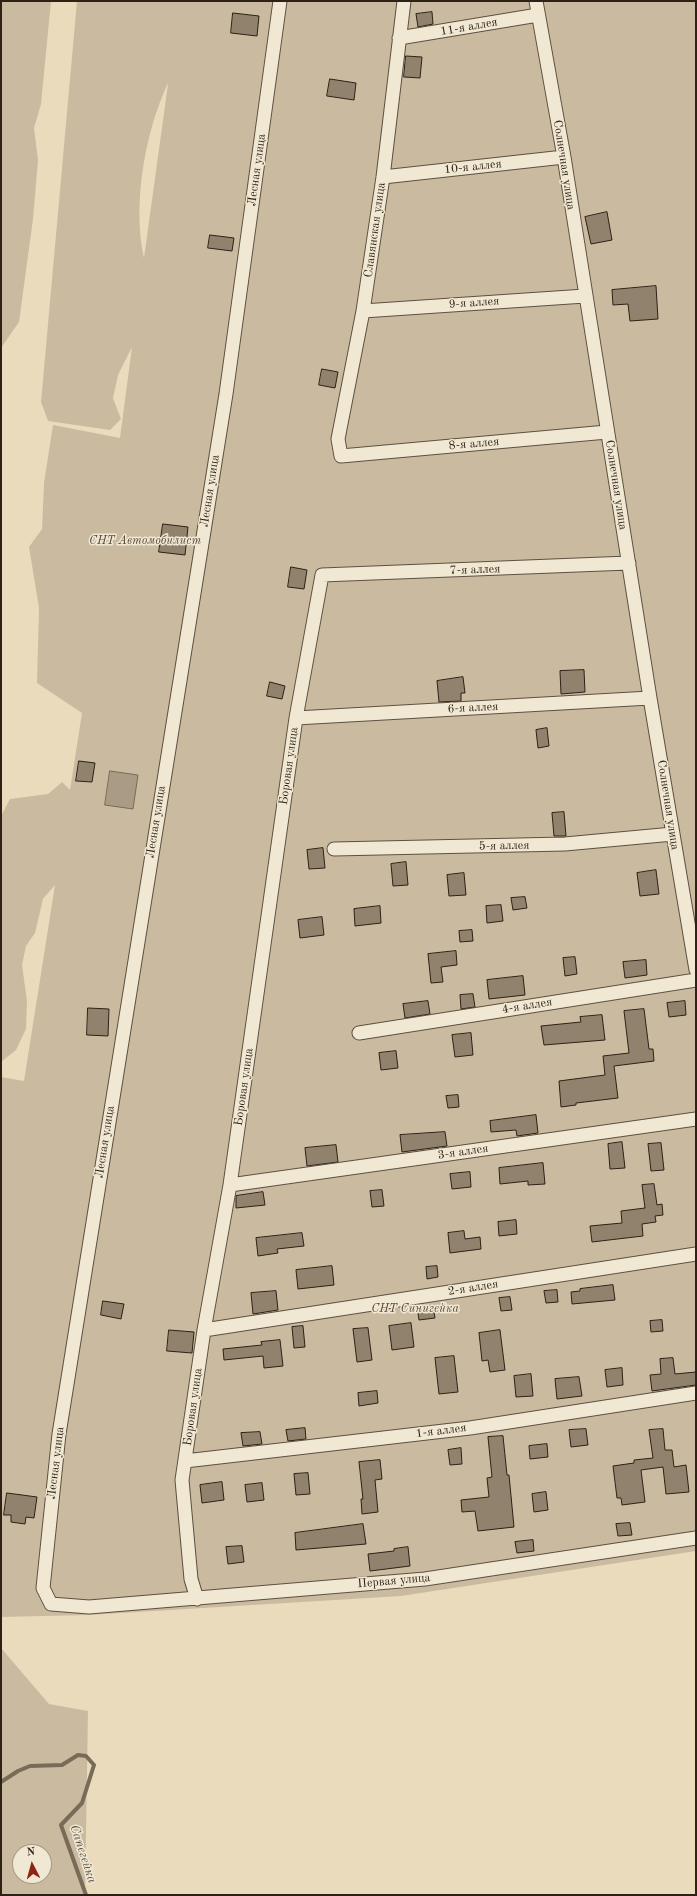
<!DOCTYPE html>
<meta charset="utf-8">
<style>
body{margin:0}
#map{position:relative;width:697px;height:1896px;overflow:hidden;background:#eadbbc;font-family:"Old Standard TT",serif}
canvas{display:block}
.frame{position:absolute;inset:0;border:2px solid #2e2116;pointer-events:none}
.north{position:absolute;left:12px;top:1844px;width:40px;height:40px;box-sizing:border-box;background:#f1e8d3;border:1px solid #a39887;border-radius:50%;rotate:354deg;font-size:11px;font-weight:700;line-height:16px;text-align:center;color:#2e2116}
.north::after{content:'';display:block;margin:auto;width:14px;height:18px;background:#8f2418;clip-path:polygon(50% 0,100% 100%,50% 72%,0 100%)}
</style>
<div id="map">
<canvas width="697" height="1896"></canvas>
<div class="frame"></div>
<div class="north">N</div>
</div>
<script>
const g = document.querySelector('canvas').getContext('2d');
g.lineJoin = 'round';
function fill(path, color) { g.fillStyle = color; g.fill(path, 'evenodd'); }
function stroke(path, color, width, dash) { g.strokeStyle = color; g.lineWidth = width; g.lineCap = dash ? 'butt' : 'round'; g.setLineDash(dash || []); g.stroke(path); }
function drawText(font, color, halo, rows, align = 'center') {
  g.font = font + ' "Old Standard TT",serif'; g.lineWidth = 3; g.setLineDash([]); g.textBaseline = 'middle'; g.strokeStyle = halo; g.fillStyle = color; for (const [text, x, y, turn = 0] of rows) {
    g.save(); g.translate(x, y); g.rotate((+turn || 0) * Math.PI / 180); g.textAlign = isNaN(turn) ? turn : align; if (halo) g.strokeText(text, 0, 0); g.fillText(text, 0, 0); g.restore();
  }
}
fill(new Path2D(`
 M1 1H51L41 104 34 128 38 160 33 219 19 322 1 348Z
 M77 1H696V1551L401 1596 88 1615 1 1617V1077L24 1081 55 885 43 899 35 933 26 946 22 965 27 1001 26 1029 16 1050 1 1062V816L10 799 48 794 62 782 70 790 82 713 37 683 39 608 29 547 42 529 44 483 53 425 120 438 132 347 118 375 113 398 121 419 110 430 48 421 41 402ZM168 83V84L144 258C132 205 145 132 168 83Z
 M1 1648 49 1704 88 1711 85 1895H1ZM20 1852H44V1876H20Z`), '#cabba0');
const water = new Path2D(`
 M110 771 138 775 133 809 105 805Z`);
fill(water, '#aa9c84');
stroke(water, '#786b58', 1);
stroke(new Path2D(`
 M1 1782 18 1771 30 1766 62 1765 78 1755 86 1756 94 1765 82 1803 61 1825 86 1895`), '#786b58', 4);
const building = new Path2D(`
 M432 12 433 24 418 27 416 14Z
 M233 13 259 16 257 36 231 33Z
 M406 56 422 57 420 78 404 77Z
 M330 79 356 83 354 100 327 96Z
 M607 212 612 240 591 244 585 217Z
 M210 235 234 238 232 251 208 248Z
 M656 286 658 319 630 321 628 304 613 305 612 290Z
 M322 369 338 372 335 388 319 385Z
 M163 524 188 527 185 555 159 552Z
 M291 567 307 570 304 589 288 587Z
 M584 670 585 692 561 694 560 671Z
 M463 677 465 693H461V701L439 702 437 681Z
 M270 682 285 686 282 699 267 696Z
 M547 728 549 746 538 748 536 730Z
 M79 761 95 763 92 782 76 781Z
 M564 812 566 836H554L552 813Z
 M323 848 325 868 309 869 307 850Z
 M406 862 408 885 393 886 391 864Z
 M656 870 659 894 640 896 637 873Z
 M464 873 466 895 449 896 447 875Z
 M525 897 527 908 513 910 511 898Z
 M501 905 503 921 487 923 486 906Z
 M380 906 381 923 355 926 354 909Z
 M322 917 324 935 300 938 298 920Z
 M472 930 473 941 460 942 459 931Z
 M456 951 457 965 441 967 443 982 431 983 428 954Z
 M575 957 577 974 565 976 563 958Z
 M646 960 647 975 625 978 623 962Z
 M523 976 525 995 489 999 487 980Z
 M473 994 475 1007 461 1009 460 995Z
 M428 1001 430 1014 405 1018 403 1004Z
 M685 1001 686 1015 669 1017 667 1003Z
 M88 1008 109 1009 108 1036 87 1035Z
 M644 1009 649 1049H653L654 1061 614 1066 618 1098 576 1103V1105L561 1107 559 1081 605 1075 603 1056 629 1053 624 1011Z
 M602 1015 605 1040 544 1045 541 1026 581 1022 580 1017Z
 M471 1033 473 1055 455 1057 452 1035Z
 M396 1051 398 1068 381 1070 379 1053Z
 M458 1095 459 1107 448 1108 446 1096Z
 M536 1115 538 1133 517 1136 516 1130 491 1132 490 1121Z
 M445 1132 447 1146 402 1152 400 1135Z
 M622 1142 625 1168 610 1169 608 1144Z
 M661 1143 664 1170 651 1171 648 1144Z
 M336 1145 338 1162 307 1166 305 1148Z
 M543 1163 545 1184 528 1185V1181L500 1184 499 1168Z
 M470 1172 471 1187 452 1189 450 1174Z
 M654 1184 657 1205 662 1204 663 1215 655 1216 656 1222 642 1224 643 1236 592 1242 590 1226 622 1223 621 1211 645 1208 642 1185Z
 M382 1190 384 1206 372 1207 370 1191Z
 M263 1192 265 1205 236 1208V1196Z
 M516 1220 517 1234 499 1236 498 1222Z
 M464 1231 465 1239 480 1237 481 1249 450 1253 448 1233Z
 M302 1233 304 1246 277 1249 278 1253 258 1256 256 1238Z
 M332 1266 334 1285 298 1289 296 1270Z
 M437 1266 438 1277 427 1279 426 1267Z
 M613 1285 615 1300 572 1304 571 1292 580 1291V1289Z
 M557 1290 558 1302 546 1303 544 1291Z
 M276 1291 278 1310 253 1314 251 1293Z
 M510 1297 512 1310 501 1311 499 1298Z
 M103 1301 124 1304 121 1319 101 1315Z
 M433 1306 435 1318 419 1320 417 1307Z
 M662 1320 663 1331 651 1332 650 1321Z
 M411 1323 414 1347 392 1350 389 1326Z
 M303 1326 305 1347 294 1348 292 1327Z
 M368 1328 372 1360 357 1362 353 1329Z
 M169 1330 194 1332 192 1353 167 1351Z
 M500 1330 505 1370 490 1372 488 1360 482 1361 479 1333Z
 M280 1340 283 1366 264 1368 263 1356 224 1360 223 1349 262 1345 261 1342Z
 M454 1356 458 1392 439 1394 435 1358Z
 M673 1358 675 1374 696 1372V1385L652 1391 650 1375 661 1374 660 1359Z
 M622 1368 623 1385 607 1387 605 1370Z
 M531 1374 533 1396 516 1397 514 1376Z
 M579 1377 582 1396 557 1399 555 1379Z
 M377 1391 378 1403 359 1406 358 1393Z
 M305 1428 306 1439 288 1441 286 1430Z
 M586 1429 588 1445 571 1447 569 1430Z
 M663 1429 665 1450H672L674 1467 686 1465 689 1492 666 1494 663 1467 641 1470 645 1502 622 1505 621 1498H617L613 1466 634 1463V1460L653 1458 649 1430Z
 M260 1432 262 1444 243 1446 241 1433Z
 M503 1436 507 1475H509L514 1527 478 1531 475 1511 462 1512 461 1500 489 1497 487 1478 492 1477 488 1437Z
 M547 1444 548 1457 530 1459 529 1446Z
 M461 1448 462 1464 450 1465 448 1450Z
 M380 1460 382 1479 375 1480 378 1512 362 1514 361 1499H363L359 1462Z
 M308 1473 310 1494 296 1495 294 1474Z
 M222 1482 224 1500 202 1503 200 1485Z
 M262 1483 264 1500 247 1502 245 1485Z
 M546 1492 548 1510 534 1512 532 1494Z
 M7 1493 37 1497 34 1518 26 1517 25 1524 11 1522V1515H4Z
 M630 1523 632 1535 618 1536 616 1524Z
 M363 1524 366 1544 296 1550 295 1533Z
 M533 1540 534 1551 517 1553 515 1542Z
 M242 1546 244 1562 228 1564 226 1547Z
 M408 1547 410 1566 370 1571 368 1554 394 1551V1549Z`);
fill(building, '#90826c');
stroke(building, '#2e2116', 1);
const street = new Path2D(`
 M280 1 226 394 59 1434 43 1588 51 1604 89 1607 425 1579 696 1538
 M404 1 383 177 363 311 338 439 341 456 607 432
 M536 1 564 157 650 698 696 970
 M399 38 538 15
 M383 177 564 157
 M363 311 585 296
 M296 718 650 698
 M334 849 565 844 673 834
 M359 1033 696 980
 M230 1185 696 1119
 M204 1330 696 1254
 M185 1461 470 1428 696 1393
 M197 1599 191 1579 182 1480 204 1330 230 1185 296 718 322 575 629 563`);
stroke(street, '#5d5040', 15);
stroke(street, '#f1e8d3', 13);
drawText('12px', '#2e2116', '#f1e8d3', [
 ["11-я аллея",469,27,-10],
 ["Солнечная улица",564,165,81],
 ["10-я аллея",473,167,-6],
 ["Лесная улица",257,170,-82],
 ["Славянская улица",375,230,-82],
 ["9-я аллея",474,303,-4],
 ["8-я аллея",474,444,-5],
 ["Солнечная улица",616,485,81],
 ["Лесная улица",210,491,-81],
 ["7-я аллея",475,570,-2],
 ["6-я аллея",473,708,-3],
 ["Боровая улица",289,766,-82],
 ["Солнечная улица",668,805,81],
 ["Лесная улица",156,822,-81],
 ["5-я аллея",504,846,-1],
 ["4-я аллея",527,1006,-9],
 ["Боровая улица",244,1087,-82],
 ["Лесная улица",105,1142,-81],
 ["3-я аллея",463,1152,-8],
 ["2-я аллея",473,1288,-9],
 ["Боровая улица",193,1407,-82],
 ["1-я аллея",441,1431,-7],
 ["Лесная улица",56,1463,-83],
 ["Первая улица",394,1581,-5]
]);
drawText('italic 12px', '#554838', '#f1e8d3', [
 ["СНТ Автомобилист",145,541],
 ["СНТ Синигейка",415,1309]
]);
drawText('italic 13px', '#594c3c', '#f1e8d3', [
 ["Сапегейка",83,1854,72]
]);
</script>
